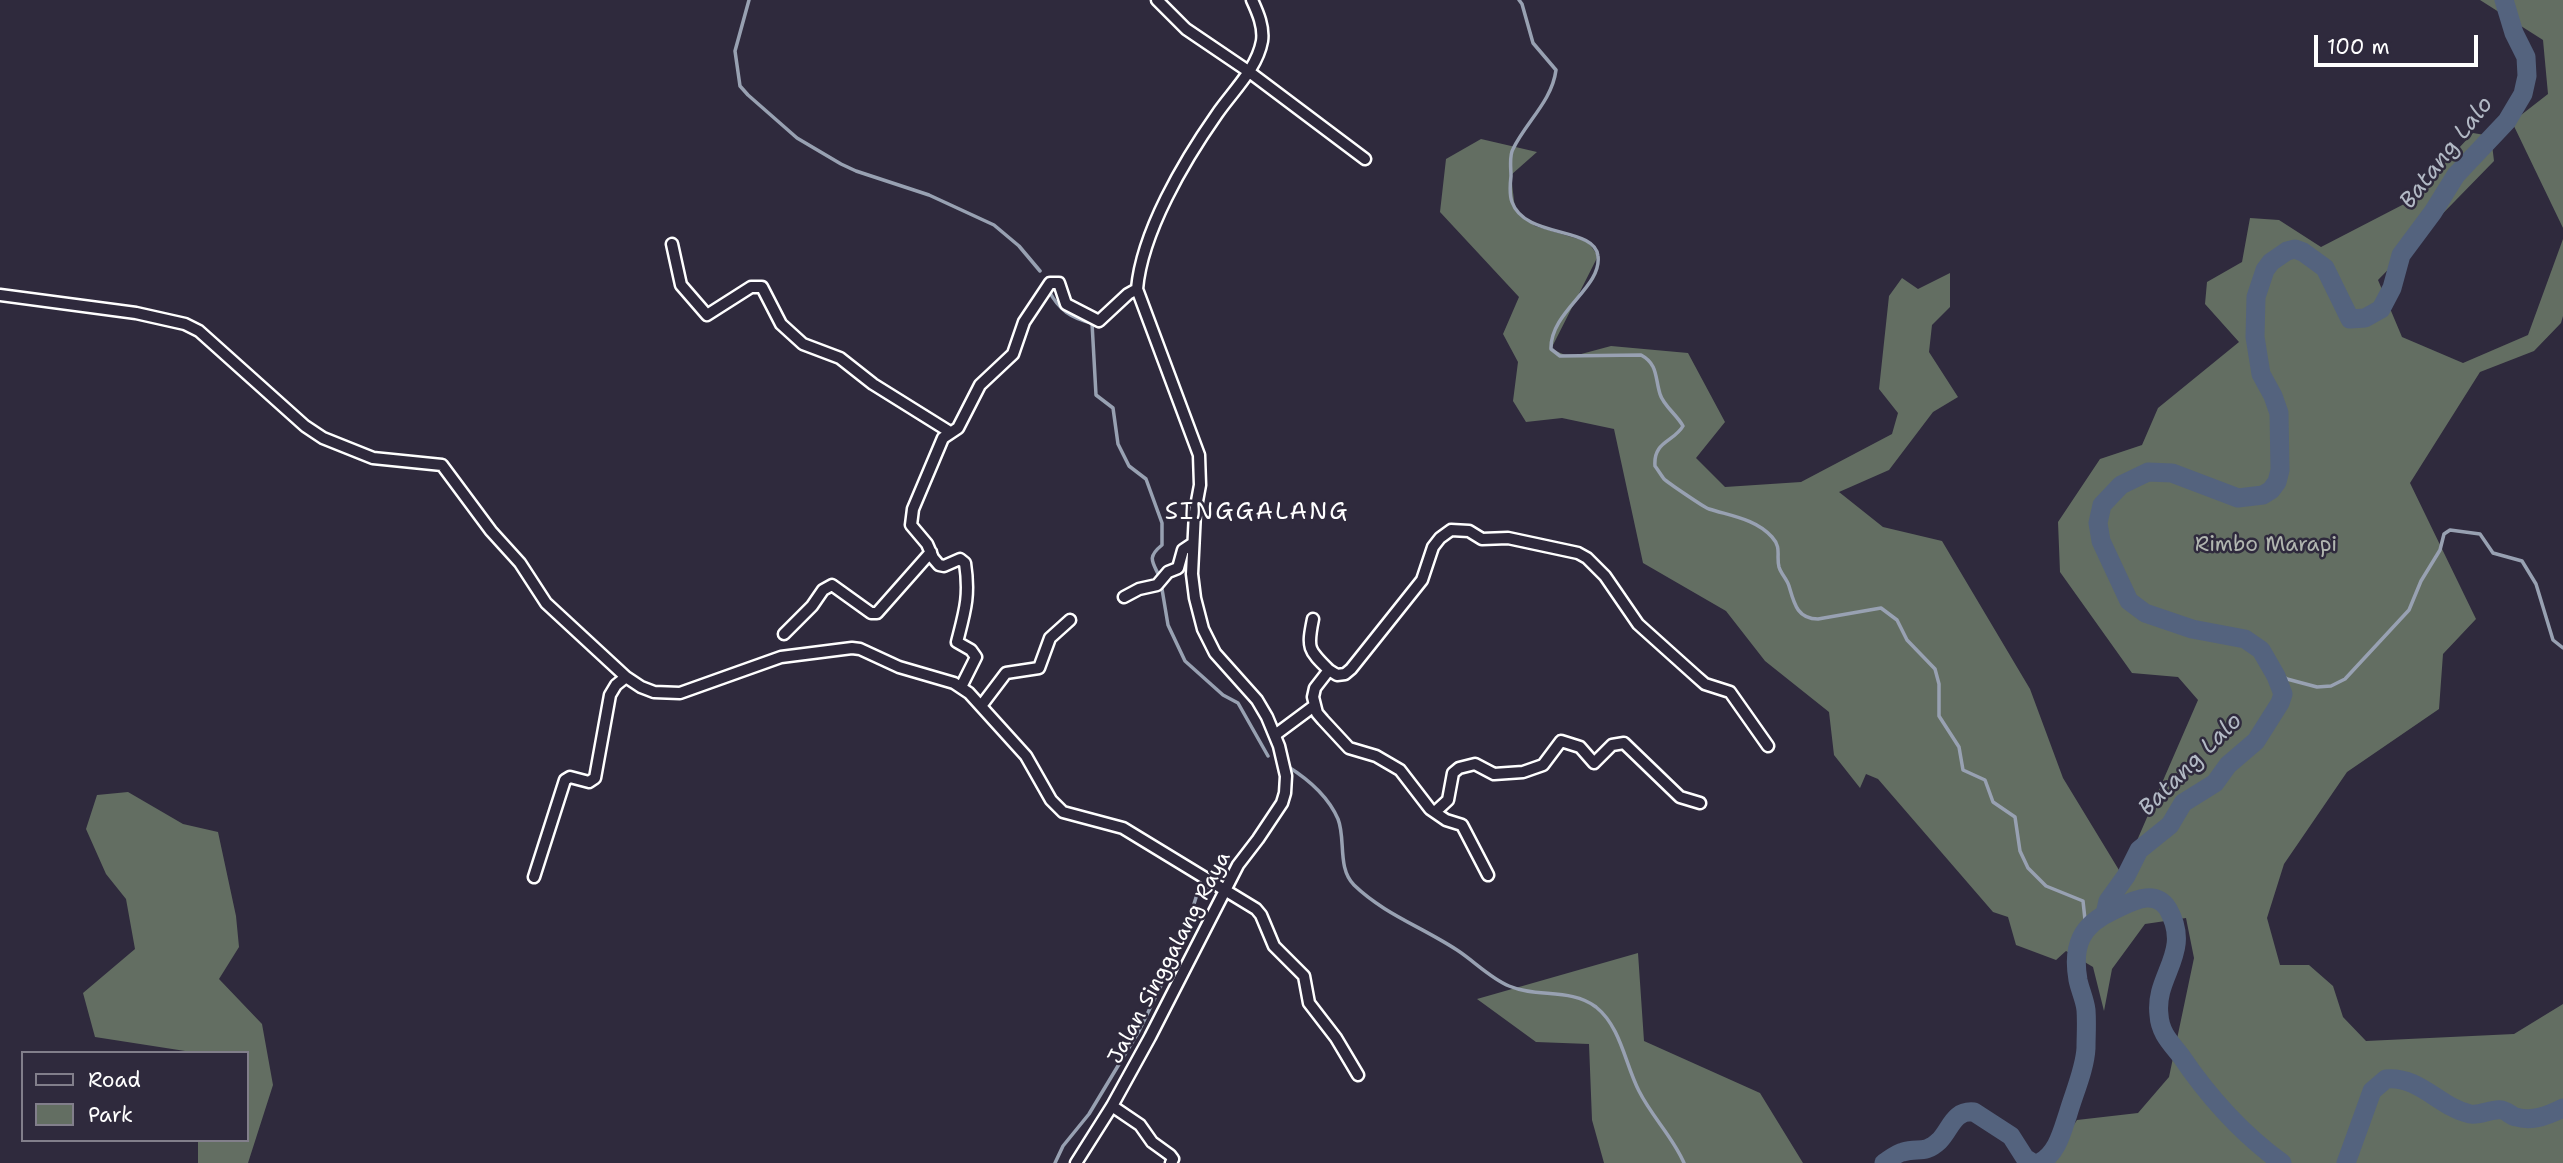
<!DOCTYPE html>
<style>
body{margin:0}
#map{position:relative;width:2563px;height:1163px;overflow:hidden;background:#2f2a3d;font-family:"Shantell Sans",sans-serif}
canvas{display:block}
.legend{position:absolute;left:21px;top:1051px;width:228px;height:91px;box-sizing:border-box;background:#2f2a3d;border:2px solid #827f8b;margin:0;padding:9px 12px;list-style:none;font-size:21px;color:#fff}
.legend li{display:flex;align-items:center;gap:14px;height:35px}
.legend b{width:35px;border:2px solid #827f8b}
.scale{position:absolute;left:2314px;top:35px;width:164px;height:32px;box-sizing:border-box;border:4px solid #fff;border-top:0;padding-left:9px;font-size:21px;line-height:24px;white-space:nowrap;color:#fff;-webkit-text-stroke:5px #2f2a3d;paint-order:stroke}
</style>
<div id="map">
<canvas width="2563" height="1163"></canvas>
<ul class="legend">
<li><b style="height:9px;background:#2f2a3d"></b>Road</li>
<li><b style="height:19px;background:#636e62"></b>Park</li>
</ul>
<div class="scale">100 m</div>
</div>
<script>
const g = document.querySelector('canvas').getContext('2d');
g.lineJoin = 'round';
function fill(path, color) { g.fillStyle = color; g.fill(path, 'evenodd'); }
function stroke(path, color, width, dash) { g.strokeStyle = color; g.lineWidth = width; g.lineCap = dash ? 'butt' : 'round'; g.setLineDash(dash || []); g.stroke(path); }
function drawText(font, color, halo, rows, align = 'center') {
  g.font = font + ' "Shantell Sans",sans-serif'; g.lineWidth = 5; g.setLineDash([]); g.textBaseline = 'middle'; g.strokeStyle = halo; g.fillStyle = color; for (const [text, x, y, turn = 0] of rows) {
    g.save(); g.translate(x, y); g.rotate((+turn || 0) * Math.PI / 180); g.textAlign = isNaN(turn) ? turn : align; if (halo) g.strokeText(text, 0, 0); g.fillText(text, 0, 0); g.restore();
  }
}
fill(new Path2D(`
 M2480 0H2563V228L2512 122 2548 94 2543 40Z
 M2473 133 2491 136 2494 161 2378 280 2402 337 2463 363 2528 335 2563 239V316L2561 323 2534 351 2480 372 2410 483 2476 619 2443 654 2439 709 2347 772 2284 864 2267 918 2280 965H2309L2333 986 2343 1017 2366 1041 2514 1034 2563 1004V1163H2049L2077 1120 2138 1113 2169 1077 2194 958 2186 918 2145 924 2112 969 2104 1011 2093 967 2066 951 2056 960 2016 945 2008 917 1993 912 1878 779 1866 774 1860 788 1834 755 1829 712 1765 661 1726 611 1643 563 1614 429 1562 418 1526 422 1513 401 1518 362 1503 334 1519 297 1440 212 1446 159 1481 139 1537 152 1511 175 1515 209 1535 226 1588 242 1598 256 1551 349 1570 357 1611 346 1688 353 1725 422 1696 458 1725 487 1801 482 1892 434 1898 413 1879 389 1889 296 1902 278 1918 289 1950 273V307L1932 325 1929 352 1958 397 1933 412 1889 470 1839 492 1883 527 1942 541 2030 689 2063 778 2122 875 2198 700 2178 677 2132 673 2060 572 2058 522 2100 459 2142 445 2158 408 2239 342 2205 304 2207 282 2242 262 2250 218 2279 220 2321 247 2408 202Z
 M128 792 183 824 218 832 236 916 239 947 219 979 262 1024 273 1085 248 1163H198V1140H247V1053H198L95 1037 83 993 135 949 126 899 106 874 86 829 97 795Z
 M1638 953 1644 1041 1760 1093 1803 1163H1604L1592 1120 1589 1044 1536 1042 1477 999Z`), '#636e62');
stroke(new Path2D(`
 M749 0 735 51 740 86 748 95 797 138 841 164 856 171 929 195 994 225 1019 246 1040 271
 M1519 0 1522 4 1533 43 1556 70C1552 101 1526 122 1513 149 1509 156 1511 168 1511 176 1510 185 1509 194 1512 202 1525 239 1595 226 1598 256 1602 288 1550 311 1551 349L1560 356 1641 355C1658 364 1655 378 1660 394 1663 405 1677 415 1683 426 1674 442 1653 441 1655 466 1658 470 1661 475 1664 479 1667 482 1705 508 1709 509 1731 516 1756 519 1772 537 1782 548 1776 555 1779 567 1781 574 1787 579 1789 586 1794 603 1797 619 1818 619L1881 608 1897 620 1907 640 1935 669 1939 684V716L1959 747 1963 770 1985 780 1993 802 2015 817 2020 851 2028 868 2046 886 2083 901 2086 929
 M1049 291C1059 310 1071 318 1092 323L1096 395 1113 408 1118 444 1129 466 1146 479 1162 523V545C1146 558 1153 562 1160 578
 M1161 583 1168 625 1185 661 1223 695 1238 703 1268 756
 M2273 670 2287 679 2317 687 2331 686 2345 679 2409 610 2421 581 2440 550 2444 534 2450 530 2480 534 2493 553 2522 561 2536 584 2553 640 2563 648
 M1287 766C1308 779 1328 796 1338 819 1346 839 1337 868 1354 885 1384 914 1422 927 1457 950 1474 961 1490 978 1509 986 1537 998 1571 988 1596 1007 1621 1027 1625 1064 1639 1091 1652 1117 1673 1137 1684 1163
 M1055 1163 1063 1146 1089 1114 1139 1031 1182 942 1199 888`), '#98a1b2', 3.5);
stroke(new Path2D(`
 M2105 914 2108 901 2126 876 2139 850 2170 825 2183 803 2215 783 2228 765 2256 741 2280 703 2283 694 2276 676 2261 650 2245 639 2192 629 2145 613 2129 601 2101 541 2098 523 2102 505 2121 485 2148 472 2172 473 2238 498 2263 495 2271 490 2277 482 2280 470 2279 413 2273 396 2261 374 2255 337 2256 297 2265 270 2271 262 2287 251 2295 249 2303 252 2325 268 2350 319 2365 318 2381 309 2392 288 2401 255 2433 212 2456 175 2507 121 2523 94 2527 76 2526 57 2514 33 2504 0
 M1884 1163C1890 1159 1897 1153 1903 1152 1918 1147 1924 1155 1939 1141 1951 1129 1953 1110 1974 1112L2011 1136 2025 1158 2033 1163
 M2039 1163C2057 1154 2062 1132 2068 1114 2074 1093 2085 1069 2086 1048 2086 1036 2087 1023 2086 1010 2085 1000 2080 990 2078 980 2072 946 2081 925 2112 911 2123 906 2134 899 2146 898 2156 897 2163 901 2168 909 2193 953 2154 975 2159 1015 2160 1033 2171 1043 2181 1056 2210 1099 2241 1133 2282 1163
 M2346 1163 2372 1091 2386 1079C2420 1076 2439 1107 2470 1114 2481 1116 2492 1108 2502 1110 2507 1111 2511 1116 2516 1117 2533 1122 2549 1115 2563 1108`), '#54637e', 19);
const street = new Path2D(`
 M1157 0 1186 29 1248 71 1365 159
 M672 244 681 285 707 315 751 287H762L781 324 803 344 840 358 873 384 950 432
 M0 295 136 313 185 324 199 331 305 426 323 438 373 458 442 465 491 531 520 563 546 603 626 677 641 687 654 692 680 693 781 657 852 648 860 649 899 667 954 683 969 693 1026 756 1051 800 1063 812 1123 828 1256 909 1261 915 1274 946 1304 976 1309 1003 1336 1038 1358 1075
 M1124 597 1139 589 1157 585 1168 572 1178 568 1183 550 1192 544
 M1313 619C1307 648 1308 650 1329 670L1315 688 1313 697 1317 713 1323 720 1349 748 1376 756 1400 770 1430 809 1446 820 1462 825 1488 875
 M784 634 812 606 823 590 832 585 871 613H877L931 552
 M1329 670 1337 675 1345 674 1351 669 1422 580 1433 547 1440 538 1451 530 1469 531 1482 539 1508 538 1578 553 1587 558 1605 576 1638 624 1697 677 1705 684 1730 692 1768 746
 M961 687 976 657 971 650 957 642C965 611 970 596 965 563L960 559 944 566 939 565 933 558 927 544 911 525 913 509 943 438 958 428 980 385 1013 354 1024 322 1050 283H1059L1066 304 1099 321 1128 294 1137 289
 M981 706 1006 673 1039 668 1050 638 1070 620
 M1275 735 1314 706
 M1435 812 1448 800 1453 773 1459 768 1475 764 1494 774 1523 772 1543 765 1561 741 1580 747 1594 763 1612 745 1624 743 1680 797 1700 803
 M534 877 565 780 570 777 589 782 595 778 610 695 616 685 626 677
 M1112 1106 1140 1125 1152 1142 1170 1155 1173 1159 1171 1163
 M1076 1163 1112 1106 1150 1037 1238 865 1258 839 1282 803 1285 793 1286 776 1279 746 1267 717 1257 700 1215 653 1203 629 1195 598 1192 574 1195 512 1200 485 1199 455 1137 289C1142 232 1184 161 1217 114 1232 92 1257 69 1262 41 1264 27 1258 13 1252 0`);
stroke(street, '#fff', 15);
stroke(street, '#2f2a3d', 10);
drawText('21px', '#b1b6b0', '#2f2a3d', [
 ["Rimbo Marapi",2266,546]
]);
drawText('21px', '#fff', '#2f2a3d', [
 ["Jalan Singgalang Raya",1170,958,-62]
]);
drawText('italic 23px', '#b2b9c5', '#2f2a3d', [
 ["Batang Lalo",2447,153,-52],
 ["Batang Lalo",2191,765,-45]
]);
g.letterSpacing = '2px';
drawText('24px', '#fff', '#2f2a3d', [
 ["SINGGALANG",1257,513]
]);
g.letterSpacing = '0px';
</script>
